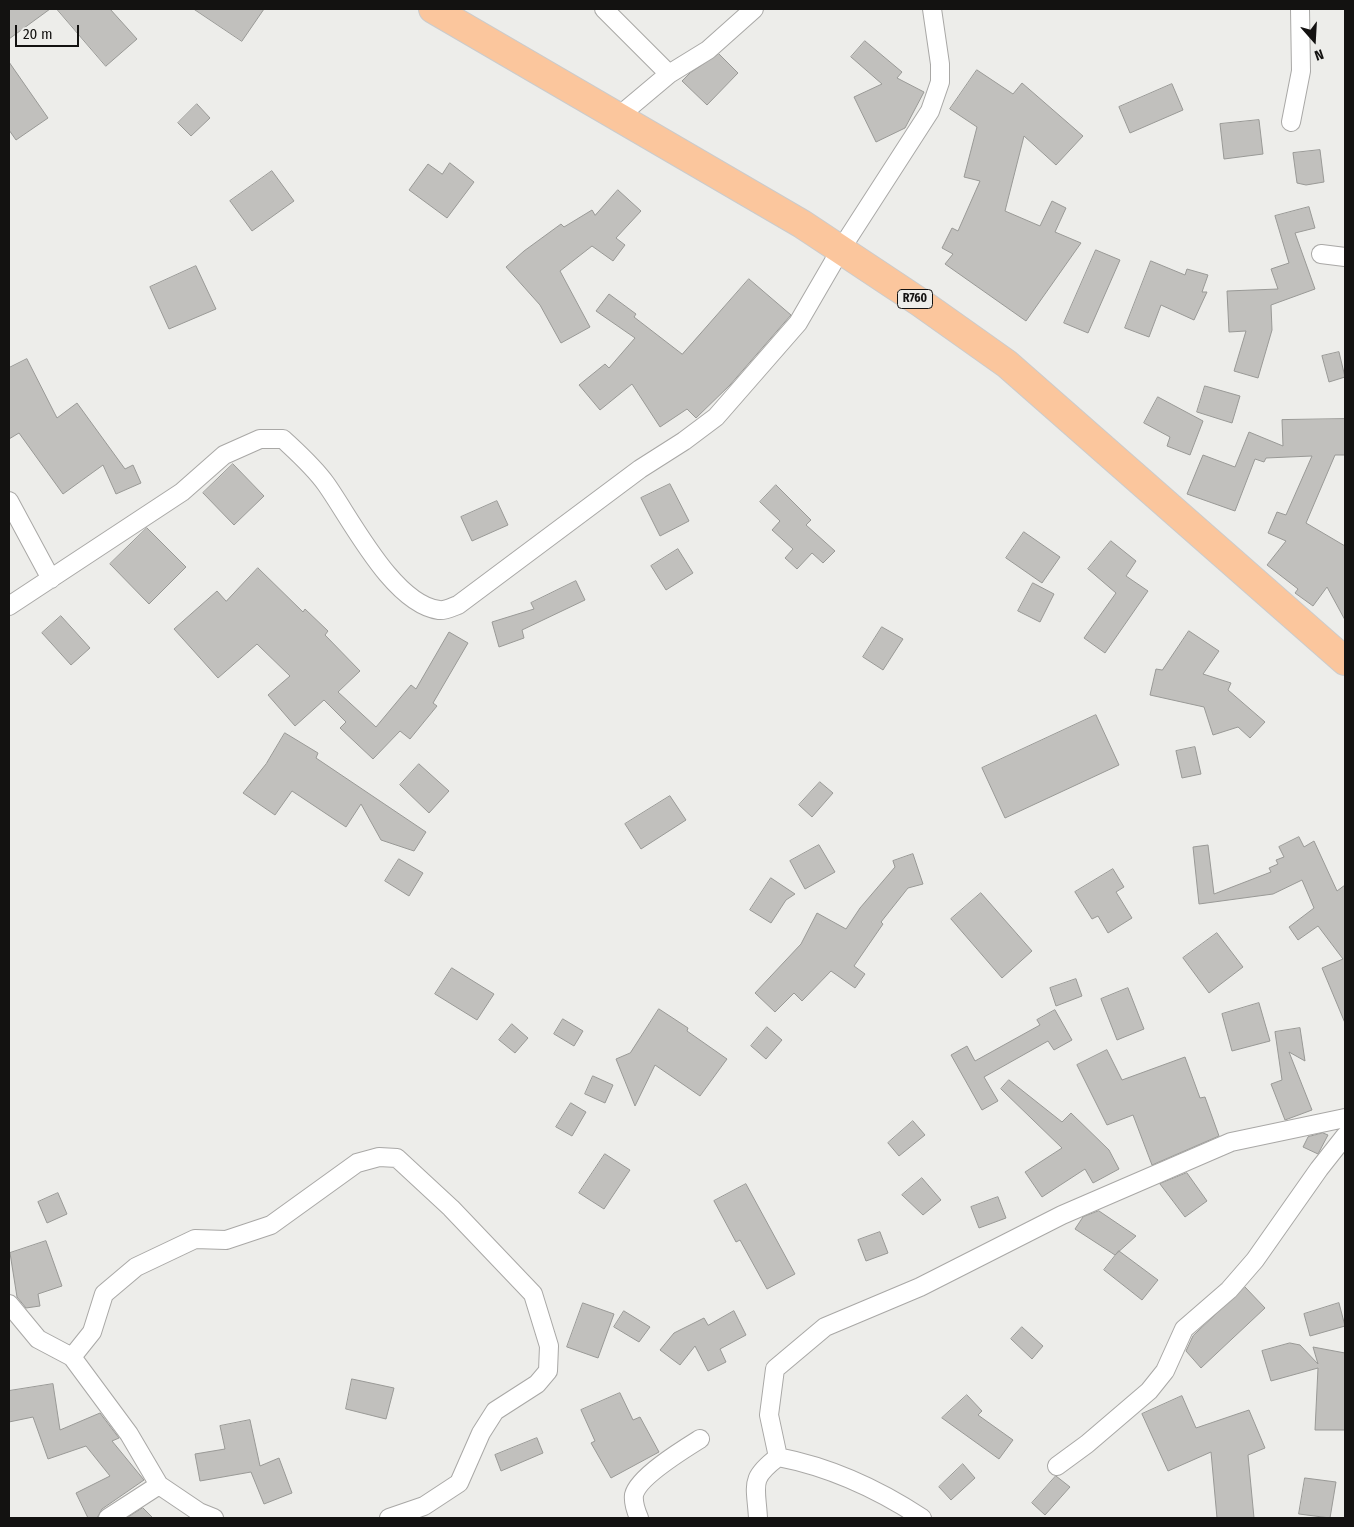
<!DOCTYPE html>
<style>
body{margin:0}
#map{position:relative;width:1354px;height:1527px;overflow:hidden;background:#ededea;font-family:"Fira Sans Condensed",sans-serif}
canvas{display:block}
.frame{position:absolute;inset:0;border:10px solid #131211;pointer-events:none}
.north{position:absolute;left:1289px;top:15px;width:50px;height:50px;-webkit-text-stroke:4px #ededea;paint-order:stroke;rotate:161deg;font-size:14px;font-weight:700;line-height:20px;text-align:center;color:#131211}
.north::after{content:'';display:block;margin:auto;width:18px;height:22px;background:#131211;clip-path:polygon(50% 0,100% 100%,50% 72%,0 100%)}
.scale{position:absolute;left:15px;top:25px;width:64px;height:22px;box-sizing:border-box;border:2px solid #131211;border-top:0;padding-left:6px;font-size:15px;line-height:18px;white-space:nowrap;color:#131211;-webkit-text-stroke:4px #ededea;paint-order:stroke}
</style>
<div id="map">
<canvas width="1354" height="1527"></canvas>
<div class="frame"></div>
<div class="north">N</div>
<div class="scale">20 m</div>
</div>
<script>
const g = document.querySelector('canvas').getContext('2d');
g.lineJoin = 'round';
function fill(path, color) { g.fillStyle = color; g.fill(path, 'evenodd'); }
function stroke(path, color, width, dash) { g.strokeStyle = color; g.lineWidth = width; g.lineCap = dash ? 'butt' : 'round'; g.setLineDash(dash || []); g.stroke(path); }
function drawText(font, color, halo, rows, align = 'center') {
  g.font = font + ' "Fira Sans Condensed",sans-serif'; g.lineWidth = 4; g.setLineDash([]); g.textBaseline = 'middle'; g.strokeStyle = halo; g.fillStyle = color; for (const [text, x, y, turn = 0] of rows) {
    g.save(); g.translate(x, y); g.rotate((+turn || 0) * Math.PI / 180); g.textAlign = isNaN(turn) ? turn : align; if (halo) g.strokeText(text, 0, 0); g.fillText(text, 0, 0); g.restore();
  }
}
const building = new Path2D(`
 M9 9H50L9 39Z
 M57 9H110L137 39 106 66Z
 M194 9H264L242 41Z
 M865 41 902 72 897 78 924 92 905 128 876 142 854 97 882 84 851 57Z
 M719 54 738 73 707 105 682 81 690 73Z
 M9 62 48 118 16 140 9 130Z
 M977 70 1013 94 1022 83 1083 136 1056 165 1024 136 1005 211 1040 226 1052 201 1066 208 1055 232 1081 243 1026 321 945 264 953 254 942 248 952 228 958 231 980 181 964 177 977 127 950 109Z
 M1172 84 1183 110 1130 133 1119 107Z
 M197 104 210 118 191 136 178 123Z
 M1259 120 1263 154 1224 159 1220 124Z
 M1320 150 1324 182 1306 185 1297 183 1293 153Z
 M450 163 474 182 447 218 409 190 428 164 442 174Z
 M272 171 294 201 252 231 230 201Z
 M618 190 641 211 616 238 625 245 613 261 592 246 560 271 590 327 561 343 540 305 506 267 524 251 561 224 564 227 592 210 595 215Z
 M1309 207 1315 228 1295 233 1315 289 1271 305 1272 330 1258 378 1234 371 1246 331 1229 332 1227 291 1278 289 1271 269 1289 263 1275 216Z
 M1096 250 1120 260 1088 333 1064 323Z
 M1151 261 1185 275 1187 269 1208 275 1202 292H1207L1194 320 1161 305 1149 337 1125 328Z
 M196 266 216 309 169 329 150 287Z
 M749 279 791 315 730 385 696 418 687 409 660 427 632 384 600 410 579 385 605 364 609 368 635 338 596 311 609 294 636 314 634 317 682 354Z
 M1339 352 1345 377 1329 382 1322 356Z
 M27 359 57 418 77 403 125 469 133 465 141 483 116 494 103 465 63 494 19 433 9 439V368Z
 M1205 386 1240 396 1232 423 1197 412Z
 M1158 397 1203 421 1190 455 1167 446 1170 437 1144 423Z
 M1345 419V455H1335L1306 523 1345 546V620L1327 587 1313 606 1295 593 1298 589 1267 565 1286 541 1268 533 1277 512 1286 515 1312 456 1266 458 1264 462 1255 459 1235 511 1187 494 1203 455 1235 467 1249 432 1283 446 1282 420Z
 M233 464 264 496 234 525 203 493Z
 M670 484 689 521 660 536 641 498Z
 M776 485 811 520 806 525 835 551 823 563 812 553 797 569 785 558 793 549 772 530 780 521 760 502Z
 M497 501 508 525 472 541 461 517Z
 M147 528 186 567 149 604 110 564Z
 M1024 532 1060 557 1042 583 1006 558Z
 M1111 541 1136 561 1126 576 1148 591 1105 653 1084 638 1116 593 1088 569Z
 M678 549 693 573 666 590 651 566Z
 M258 568 303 612 305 609 328 631 325 635 360 671 338 692 376 727 411 685 416 689 449 632 468 643 433 703 437 706 410 739 400 731 373 759 340 728 346 722 324 700 295 726 268 695 290 676 257 644 218 678 174 629 217 591 226 601Z
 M576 581 585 600 522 630 524 638 499 647 492 622 534 609 531 603Z
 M1033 583 1054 594 1040 622 1018 611Z
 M61 616 90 648 71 665 42 633Z
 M882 627 903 639 883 670 863 657Z
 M1189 631 1219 651 1203 674 1231 683 1228 690 1265 722 1250 738 1238 727 1213 735 1204 707 1150 695 1156 669 1162 670Z
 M1096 715 1119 765 1005 818 982 768Z
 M285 733 318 753 316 758 426 832 414 851 381 840 361 804 346 827 292 791 275 815 243 793 266 764Z
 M1195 747 1201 774 1182 778 1176 751Z
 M419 764 449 791 429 813 400 785Z
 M820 782 833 793 812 817 799 805Z
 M670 796 686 820 641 849 625 824Z
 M1299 837 1304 847 1314 841 1337 891 1345 885V1023L1322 968 1343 959 1318 926 1298 940 1289 927 1314 908 1302 880 1273 894 1199 904 1193 847 1208 845 1214 894 1271 872 1269 868 1278 864 1276 860 1284 857 1279 847Z
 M819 845 835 872 805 889 790 861Z
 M913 854 923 884 908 888 881 922 883 924 854 966 865 974 855 988 831 971 802 1001 794 993 775 1012 755 993 801 944 817 913 846 929 860 908 895 867 893 861Z
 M399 859 423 873 409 896 385 881Z
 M1113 869 1124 887 1116 892 1132 918 1108 933 1098 916 1092 919 1075 892Z
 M771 878 795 894 786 900 771 923 750 910Z
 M981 893 1032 951 1002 978 951 919Z
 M1217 933 1243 967 1209 993 1183 958Z
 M452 968 494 994 477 1020 435 994Z
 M1076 979 1082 996 1056 1006 1050 988Z
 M1128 988 1144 1029 1117 1040 1101 999Z
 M1259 1003 1270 1041 1232 1051 1222 1014Z
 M659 1009 688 1028 687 1031 727 1059 700 1096 655 1065 635 1106 616 1059 630 1053Z
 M1055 1010 1072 1040 1054 1050 1048 1041 984 1077 998 1101 982 1110 951 1055 967 1046 975 1061 1040 1025 1037 1020Z
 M563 1019 583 1031 574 1046 554 1034Z
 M512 1024 528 1038 515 1053 499 1040Z
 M767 1027 782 1040 766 1059 751 1046Z
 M1300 1028 1305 1061 1289 1052 1312 1110 1285 1120 1271 1084 1282 1080 1275 1032Z
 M1107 1050 1122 1080 1185 1057 1200 1098 1205 1097 1219 1136 1152 1165 1133 1115 1107 1125 1077 1065Z
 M593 1076 613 1085 605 1103 585 1094Z
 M1009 1080 1062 1122 1071 1113 1109 1150 1119 1169 1093 1183 1085 1169 1042 1197 1025 1172 1062 1148 1001 1089Z
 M571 1103 586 1112 572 1136 556 1127Z
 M913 1121 925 1135 899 1156 888 1143Z
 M1323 1133 1328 1135 1318 1154 1303 1147 1308 1137Z
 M605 1154 630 1170 604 1209 579 1193Z
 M1187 1173 1207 1201 1185 1217 1160 1184Z
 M922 1178 941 1200 923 1215 902 1195Z
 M746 1184 795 1274 767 1289 740 1240 736 1242 714 1201Z
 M58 1193 67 1214 47 1223 38 1202Z
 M998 1197 1006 1218 979 1228 971 1207Z
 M1099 1211 1136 1236 1115 1255 1075 1229 1083 1217Z
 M880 1232 888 1253 866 1261 858 1240Z
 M46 1241 62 1286 38 1294 40 1306 26 1308 17 1297 10 1253Z
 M1119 1251 1158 1280 1142 1300 1104 1270Z
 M1245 1287 1265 1308 1201 1368 1186 1351 1193 1336Z
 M583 1303 614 1314 598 1358 567 1347Z
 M1339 1303 1345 1326 1310 1336 1304 1314Z
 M624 1311 650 1327 639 1342 614 1327Z
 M734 1311 746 1335 720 1349 726 1362 708 1371 695 1346 680 1365 660 1350 674 1333 704 1318 708 1325Z
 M1022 1327 1043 1346 1032 1359 1011 1339Z
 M1290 1343 1300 1345 1318 1364 1313 1347 1345 1353V1430H1315L1318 1368 1271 1381 1262 1351Z
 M352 1379 394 1388 386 1419 346 1409Z
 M53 1384 60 1430 100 1413 119 1438 112 1441 144 1480 102 1509 97 1518H88L76 1493 110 1476 86 1446 48 1459 33 1417 9 1422V1391Z
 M620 1393 633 1420 640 1417 659 1452 611 1478 591 1443 595 1441 581 1410Z
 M967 1395 982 1411 978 1415 1013 1440 999 1459 942 1418Z
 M1182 1396 1196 1428 1249 1410 1265 1448 1248 1455 1254 1518H1217L1211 1452 1168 1471 1142 1414Z
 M250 1420 260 1466 279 1458 292 1493 264 1504 251 1472 200 1481 195 1454 225 1449 220 1426Z
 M537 1438 543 1453 501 1471 495 1455Z
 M963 1464 975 1478 951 1500 939 1487Z
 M1056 1476 1070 1487 1045 1515 1032 1503Z
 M1305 1478 1336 1482 1330 1518 1299 1514Z
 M143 1508 153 1518H127Z`);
fill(building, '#c1c0bd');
stroke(building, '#999996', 1);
const minor = new Path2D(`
 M604 9 669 74
 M619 116 669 74 708 50 754 9
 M1291 122 1301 71 1300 9
 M1321 254 1345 257
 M9 501 51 579
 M9 606 182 492 224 455 260 439H283C298 453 314 467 326 484 351 519 393 604 439 610 445 611 452 607 458 605L640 469 684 441 716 417 798 323 841 249 930 111 940 82V64L932 9
 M9 1304 38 1339 72 1357 129 1434 159 1485 199 1512 214 1518
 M72 1357 92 1332 104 1294 136 1267 195 1239 226 1240 271 1225 357 1163 379 1157 397 1158 451 1208 533 1294 549 1346 548 1371 537 1384 495 1411 481 1433 459 1483 424 1506 389 1518
 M778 1457 769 1415 775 1369 825 1327 920 1287 1062 1215 1231 1142 1345 1118
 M1057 1466 1087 1444 1149 1391 1165 1371 1184 1329 1229 1290 1255 1260 1319 1169 1345 1136
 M108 1518 159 1485
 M639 1518C636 1511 633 1503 634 1495 638 1477 684 1449 700 1439
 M758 1518C756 1484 749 1479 778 1457 830 1467 878 1489 922 1518`);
const primary = new Path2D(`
 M433 9 802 224 921 303 1007 364 1345 661`);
stroke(minor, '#a9a8a6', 20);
stroke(primary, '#cbcbcb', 30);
stroke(minor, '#fff', 18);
stroke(primary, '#fbc69d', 28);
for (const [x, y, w] of [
 [915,299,35]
]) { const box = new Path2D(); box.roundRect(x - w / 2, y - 9.5, w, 19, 4); g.fillStyle = '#ededea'; g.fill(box); stroke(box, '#131211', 1); }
drawText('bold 12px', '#131211', null, [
 ["R760",915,299]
]);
</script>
